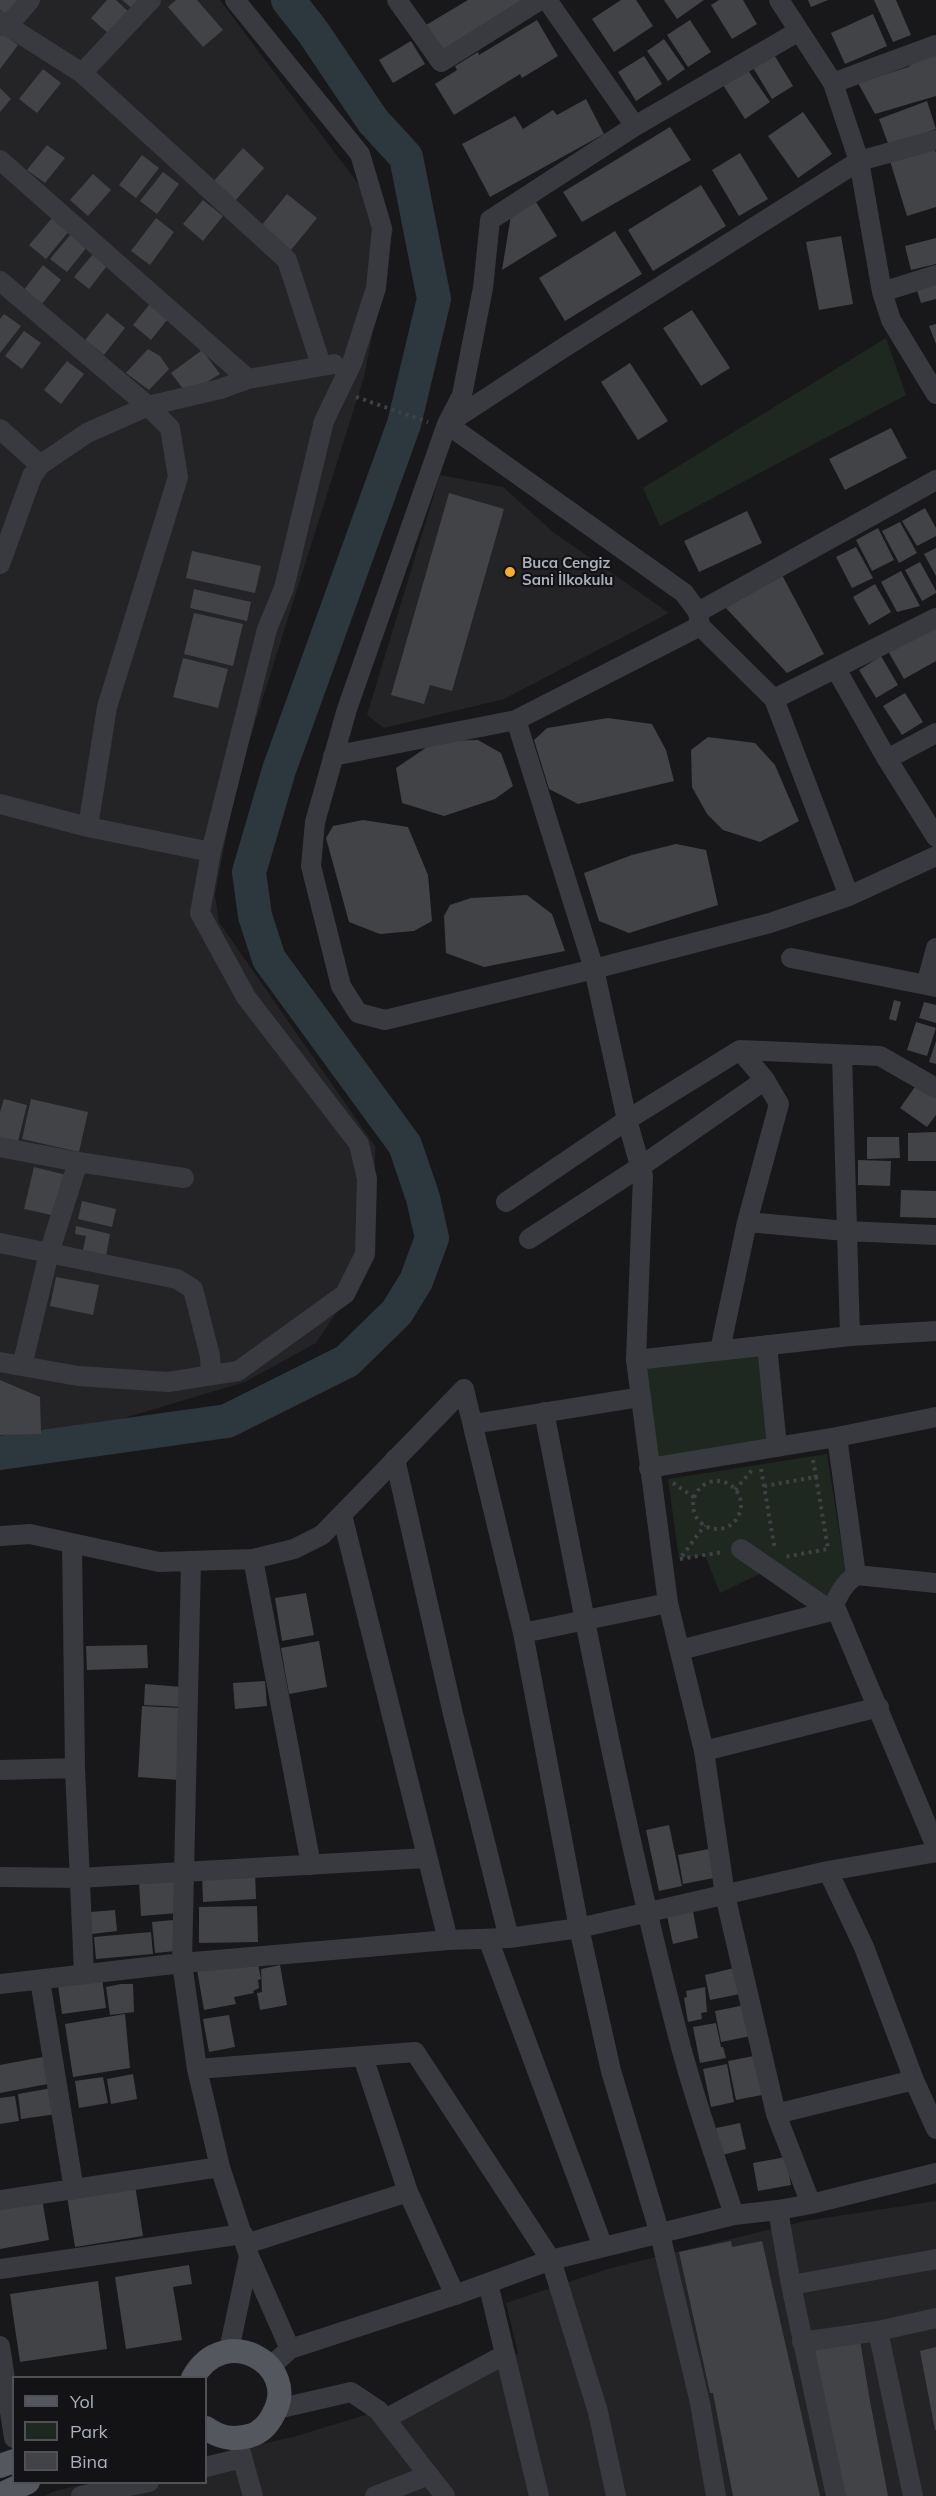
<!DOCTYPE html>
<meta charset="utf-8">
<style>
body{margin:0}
#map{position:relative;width:936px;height:2496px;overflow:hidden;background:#18181a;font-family:Mulish,sans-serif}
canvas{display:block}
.legend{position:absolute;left:12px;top:2376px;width:195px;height:108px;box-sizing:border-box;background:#131315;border:2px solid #4f5157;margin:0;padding:8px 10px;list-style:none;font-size:18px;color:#aaafba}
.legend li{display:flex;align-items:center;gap:12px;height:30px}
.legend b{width:30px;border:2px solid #4f5157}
</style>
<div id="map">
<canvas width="936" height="2496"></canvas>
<ul class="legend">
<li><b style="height:8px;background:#55575e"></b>Yol</li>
<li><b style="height:16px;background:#1f2820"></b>Park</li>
<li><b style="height:16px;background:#424347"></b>Bina</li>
</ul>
</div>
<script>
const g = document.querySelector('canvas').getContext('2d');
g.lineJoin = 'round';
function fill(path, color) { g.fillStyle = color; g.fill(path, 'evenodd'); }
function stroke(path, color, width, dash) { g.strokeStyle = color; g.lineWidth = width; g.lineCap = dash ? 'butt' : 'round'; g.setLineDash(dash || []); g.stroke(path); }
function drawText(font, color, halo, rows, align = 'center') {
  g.font = font + ' Mulish,sans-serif'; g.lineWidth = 4.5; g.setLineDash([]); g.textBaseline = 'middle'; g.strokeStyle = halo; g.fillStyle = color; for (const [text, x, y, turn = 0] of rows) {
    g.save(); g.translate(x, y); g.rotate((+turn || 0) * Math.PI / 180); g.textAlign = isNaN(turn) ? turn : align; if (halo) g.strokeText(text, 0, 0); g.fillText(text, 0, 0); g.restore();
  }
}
fill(new Path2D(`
 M0 0H220L393 230 364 377 237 780 215 895 219 922 375 1146V1255L316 1343 245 1382 84 1430 0 1433Z
 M440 475 503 487 553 532 669 613 504 699 384 728 367 715Z
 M936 2201V2496H44L55 2491 89 2483 206 2482V2456L293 2437 362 2416 500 2365 518 2353 506 2303 611 2268 805 2221Z`), '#242427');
fill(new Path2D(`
 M886 338 906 395 660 526 643 488Z
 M767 1345 777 1447 649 1468 636 1360Z
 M827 1454 847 1581 831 1611 770 1569 720 1593 705 1555 679 1559 668 1479Z`), '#1f2820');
stroke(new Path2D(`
 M0 1453 227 1421 347 1361 397 1312 416 1281 432 1238 423 1198 405 1145 269 959 255 916 249 872 279 770 404 424 434 299 406 157 373 121 313 32 288 0`), '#2d373e', 34);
fill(new Path2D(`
 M0 0H20L7 16 0 10Z
 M107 0H116L130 13 110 35 91 18Z
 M122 0H145L135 11Z
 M176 0H197L223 30 203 47 168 7Z
 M468 0H522L441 51 426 25Z
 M621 0H636L653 26 614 52 592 19Z
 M664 0H704L677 19Z
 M719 0H743L757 24 732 39 711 5Z
 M808 0H828L811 7Z
 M874 0H896L911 35 893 42Z
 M873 14 887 46 845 64 831 33Z
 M537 20 558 56 522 78 520 74 454 115 435 84 457 70 455 66 478 52 479 55Z
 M690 20 711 52 688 67 667 35Z
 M2 33 18 45 0 69V36Z
 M664 39 685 69 668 81 647 51Z
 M411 41 425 64 393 83 379 60Z
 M932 49 936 57V96L875 114 858 83 908 67Z
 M773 53 793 86 772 99 752 66Z
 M644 56 662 84 636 101 618 72Z
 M43 69 61 83 37 113 19 99Z
 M747 69 770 102 745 119 723 85Z
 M0 88 11 99 0 112Z
 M586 99 604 134 490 197 462 144 515 116 523 129 553 110 557 115Z
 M927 101 936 129 889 146 879 119Z
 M803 112 832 154 798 178 768 136Z
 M670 127 691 160 582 222 563 192Z
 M47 145 65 158 45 183 27 170Z
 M934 147 936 153V207L907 216 890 161Z
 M243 148 264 168 234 202 212 183Z
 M740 153 768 199 739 216 712 170Z
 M142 155 159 168 136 198 119 185Z
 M163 172 179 184 157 214 140 201Z
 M93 174 111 190 88 216 70 200Z
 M701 185 726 226 653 271 628 230Z
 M287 194 317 218 291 250 261 226Z
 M203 200 223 216 203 241 183 224Z
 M536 202 557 236 502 270 511 215Z
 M53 217 69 231 46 259 29 245Z
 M156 218 174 232 150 265 131 251Z
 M615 231 642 274 565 321 539 278Z
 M71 234 87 247 67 272 50 259Z
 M841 236 853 304 819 310 806 242Z
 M936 238V264L911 270 905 246Z
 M93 254 107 266 89 289 74 277Z
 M43 265 61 280 38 309 20 295Z
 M936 281V299L921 303 916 287Z
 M153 300 171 315 151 340 133 325Z
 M692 310 730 368 701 386 663 328Z
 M107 313 125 328 104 355 85 340Z
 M4 314 21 326 0 353V319Z
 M936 324V344L929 326Z
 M24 331 41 343 22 369 5 356Z
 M148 349 160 356 169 369 149 390 126 373Z
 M202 350 220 374 187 394 171 373Z
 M67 361 84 374 61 404 44 390Z
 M630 363 668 421 638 440 601 382Z
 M891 428 907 458 845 490 829 459Z
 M449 493 504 509 452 691 430 685 424 704 391 695Z
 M925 508 936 528V536L917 546 902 521Z
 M747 511 762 543 699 572 684 541Z
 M900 522 917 553 899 563 882 531Z
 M878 528 894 560 872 571 856 540Z
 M856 547 873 578 852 588 836 557Z
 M936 548V576L924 554Z
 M192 551 261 566 255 593 186 578Z
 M920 562 936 591V593L922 601 905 570Z
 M901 571 920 606 897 612 881 582Z
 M782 575 824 654 787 673 724 606Z
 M875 584 891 612 869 625 853 597Z
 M194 589 251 602 247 621 190 608Z
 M194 613 243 624 233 666 184 654Z
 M933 625 936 629V661L904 679 888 651Z
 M881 656 898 685 876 698 859 670Z
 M183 658 228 669 218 708 173 697Z
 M905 693 923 722 902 735 883 706Z
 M608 718 652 724 666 750 674 781 578 804 549 789 534 740 547 728Z
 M708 737 755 743 775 765 799 821 760 842 723 830 707 814 692 787 691 750Z
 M478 740 501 753 513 786 495 799 444 816 402 803 396 768 436 741Z
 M363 820 408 827 428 875 432 921 414 931 380 934 349 922 326 838 333 826Z
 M676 844 706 850 718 905 629 933 599 921 584 873 632 855Z
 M527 895 552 914 565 951 484 967 446 953 444 916 450 905 471 898Z
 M894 1000 901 1002 896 1021 889 1019Z
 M924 1002 936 1005V1023L919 1018Z
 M916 1022 936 1028 927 1056 907 1050Z
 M936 1041V1064L929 1062Z
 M917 1084 936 1097V1115L927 1127 900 1108Z
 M4 1099 27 1105 17 1145 0 1140V1112Z
 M31 1099 88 1112 79 1152 22 1139Z
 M936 1132V1161H908V1133Z
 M867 1137H899L900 1158 867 1159Z
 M858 1160 891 1161 890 1186 858 1185Z
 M34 1167 66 1175 56 1216 24 1209Z
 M901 1190 936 1191V1218L900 1217Z
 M82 1201 116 1209 112 1227 78 1219Z
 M76 1226 110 1234 106 1256 83 1250 86 1236 75 1234Z
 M56 1277 99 1285 93 1315 50 1306Z
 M0 1380 40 1397 41 1434 0 1435Z
 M306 1593 314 1635 282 1641 275 1598Z
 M319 1641 327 1687 289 1694 281 1648Z
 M147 1645 148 1668 87 1670 86 1646Z
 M265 1681 267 1706 235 1709 233 1683Z
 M145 1684 183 1687 182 1707 144 1705Z
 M142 1706 183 1708 179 1780 138 1777Z
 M669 1825 682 1886 659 1891 646 1830Z
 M714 1848 719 1877 683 1884 678 1855Z
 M255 1871 256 1899 203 1902 202 1874Z
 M139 1881H177L178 1913 141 1916Z
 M257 1906 258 1942 199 1943V1907Z
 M692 1906 698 1938 673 1944 666 1911Z
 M115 1910 117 1931 92 1934 90 1912Z
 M173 1920 176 1951 155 1953 152 1922Z
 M151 1932 153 1954 96 1959 94 1937Z
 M257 1959 261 1979 258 1980 259 1988 253 1991 254 1993 234 1997 236 2004 204 2010 197 1970Z
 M280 1965 287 2005 260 2010 257 1993 262 1992 261 1969Z
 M734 1968 740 1994 710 2000 705 1975Z
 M102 1978 106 2008 62 2014 58 1985Z
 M121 1984H133L134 2012 110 2015 106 1987Z
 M705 1987 707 2012 701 2013 702 2019 688 2022 684 1998 687 1997 686 1991Z
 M745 2005 751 2036 721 2042 715 2011Z
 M125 2014 130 2068 73 2077 65 2024Z
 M229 2015 235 2047 209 2052 203 2019Z
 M716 2023 721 2047H723L726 2058 700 2063 693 2027Z
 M48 2056 53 2083 0 2093V2065Z
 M754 2056 762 2095 736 2100 728 2061Z
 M727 2064 734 2102 711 2107 703 2069Z
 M133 2074 137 2099 111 2104 107 2079Z
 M103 2077 108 2103 79 2108 75 2081Z
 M52 2088 57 2114 21 2119 18 2094Z
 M15 2096 19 2121 0 2124V2098Z
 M740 2123 746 2149 722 2155 716 2128Z
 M786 2157 791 2185 758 2191 753 2163Z
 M135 2185 143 2236 75 2247 67 2196Z
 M42 2199 49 2240 0 2249V2206Z
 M731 2241 732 2247 762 2241 820 2496H733L713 2393H710L679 2252Z
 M189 2265 192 2284 173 2287 182 2340 126 2349 115 2277Z
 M98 2281 107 2349 20 2362 10 2294Z
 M860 2340 870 2401 888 2496H840L812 2349Z
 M936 2347V2430H935L920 2351Z`), '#424347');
stroke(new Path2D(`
 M356 397 428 422
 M813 1460 816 1477
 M761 1469 775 1550
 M693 1505a24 24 0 1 1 48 0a24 24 0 1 1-48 0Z
 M673 1483 695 1498
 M764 1486 816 1477 828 1549 784 1557
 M735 1490 752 1470
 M682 1556 705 1525
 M680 1559 723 1552`), '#3f4146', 4, [3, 4.5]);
stroke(new Path2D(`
 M397 0 441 62 540 0
 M547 0 635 126
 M779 0 833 83 859 161 882 292 891 320 936 394
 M0 21 82 73 287 260 321 365
 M7 27 30 0
 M82 73 151 0
 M833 83 936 45
 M936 140 859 161 560 350 447 424 347 709 315 822 311 866 341 986 358 1013 385 1020 594 969 770 923 849 896 936 856
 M0 160 248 379
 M0 281 148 406 170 428 178 477 107 707 88 827
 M882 292 936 275
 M0 429 40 465 32 476 0 564
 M40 465 87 433 148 406 220 389 248 379 334 364
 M698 612 684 593 447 424 462 395 483 288 490 220 635 126 799 31
 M700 626 774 699 849 896
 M836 669 887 759 936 837
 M774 699 936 618
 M516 720 594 969 627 1120 643 1176 636 1360 668 1603 704 1751 725 1895 776 2114 811 2204
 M333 756 516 720 700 626 698 612 936 480
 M887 759 936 733
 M0 804 88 827 211 852 267 629 284 588 324 421 352 363 376 288 382 228 360 154 235 0
 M791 958 936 987
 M926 985 936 948
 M842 1055 850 1336
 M0 1147 78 1162 184 1178
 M506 1202 627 1120 740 1050 880 1056 936 1088
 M747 1222 846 1231 936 1235
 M529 1239 640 1167 765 1080
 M0 1243 177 1279 193 1289 210 1356 211 1375
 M767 1345 777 1447
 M720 1350 747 1222 779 1104 765 1080 740 1050
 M636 1360 850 1336 936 1331
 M0 1362 78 1376 168 1382 238 1371 345 1294 365 1254 367 1179 359 1144 246 997 200 913 211 852
 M22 1366 49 1253 78 1162
 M464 1389 523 1633 579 1928 611 2071 660 2234 700 2403 716 2496
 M544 1412C586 1626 626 1840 682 2051 697 2106 716 2160 734 2215
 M473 1424 641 1397
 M837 1437 856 1575
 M395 1459 453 1714 509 1938
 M649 1468 837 1437 936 1417
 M342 1515 448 1940
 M0 1536 30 1534 159 1562 253 1559 294 1549 322 1535 464 1389
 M72 1543 75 1768 84 1974
 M741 1549 831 1611
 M253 1559 311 1865
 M191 1561 182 1963 197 2069 220 2167 249 2256 290 2349
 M834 1604 936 1847
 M523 1633 668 1603
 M680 1650 831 1611C838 1596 843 1584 856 1575L936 1583
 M704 1751 879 1707
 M0 1770 75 1768
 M828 1871 864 1947 914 2080 936 2129
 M0 1877 79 1878 426 1858
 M488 1939 603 2247
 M40 1980 74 2190
 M0 1984 182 1963 448 1940 509 1938 579 1928 828 1871 936 1852
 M363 2057 408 2192 455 2295
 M197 2069 415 2052 551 2260 598 2412 616 2496
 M776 2114 914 2080
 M0 2200 220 2167
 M778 2210 791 2285 836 2496
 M246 2244 408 2192
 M0 2269 243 2234
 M488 2283 539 2496
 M791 2285 936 2259
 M878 2331 913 2496
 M802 2342 878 2331 936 2318
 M0 2346 14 2438
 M229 2350 249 2256
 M270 2367 290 2349 455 2295 551 2260 734 2215 778 2210 811 2204 936 2173
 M277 2409 351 2392 378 2410 445 2496
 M385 2419 504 2355
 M237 2439 253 2496
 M206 2467 242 2458
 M81 2496 149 2482
 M375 2496 429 2475`), '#393a3f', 20);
stroke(new Path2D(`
 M193 2378C224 2321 302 2365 273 2415 268 2425 260 2433 249 2436 232 2440 220 2438 206 2428
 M0 2466 14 2461
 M0 2495 28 2482`), '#55575e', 24);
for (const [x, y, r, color] of [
 [510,572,6,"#f5ac35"]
]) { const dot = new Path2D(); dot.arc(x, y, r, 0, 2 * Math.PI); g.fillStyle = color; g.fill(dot); stroke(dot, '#131315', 2); }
drawText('bold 15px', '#aaafba', '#131315', [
 ["Buca Cengiz",522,563],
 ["Sani İlkokulu",522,580]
], 'left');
</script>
